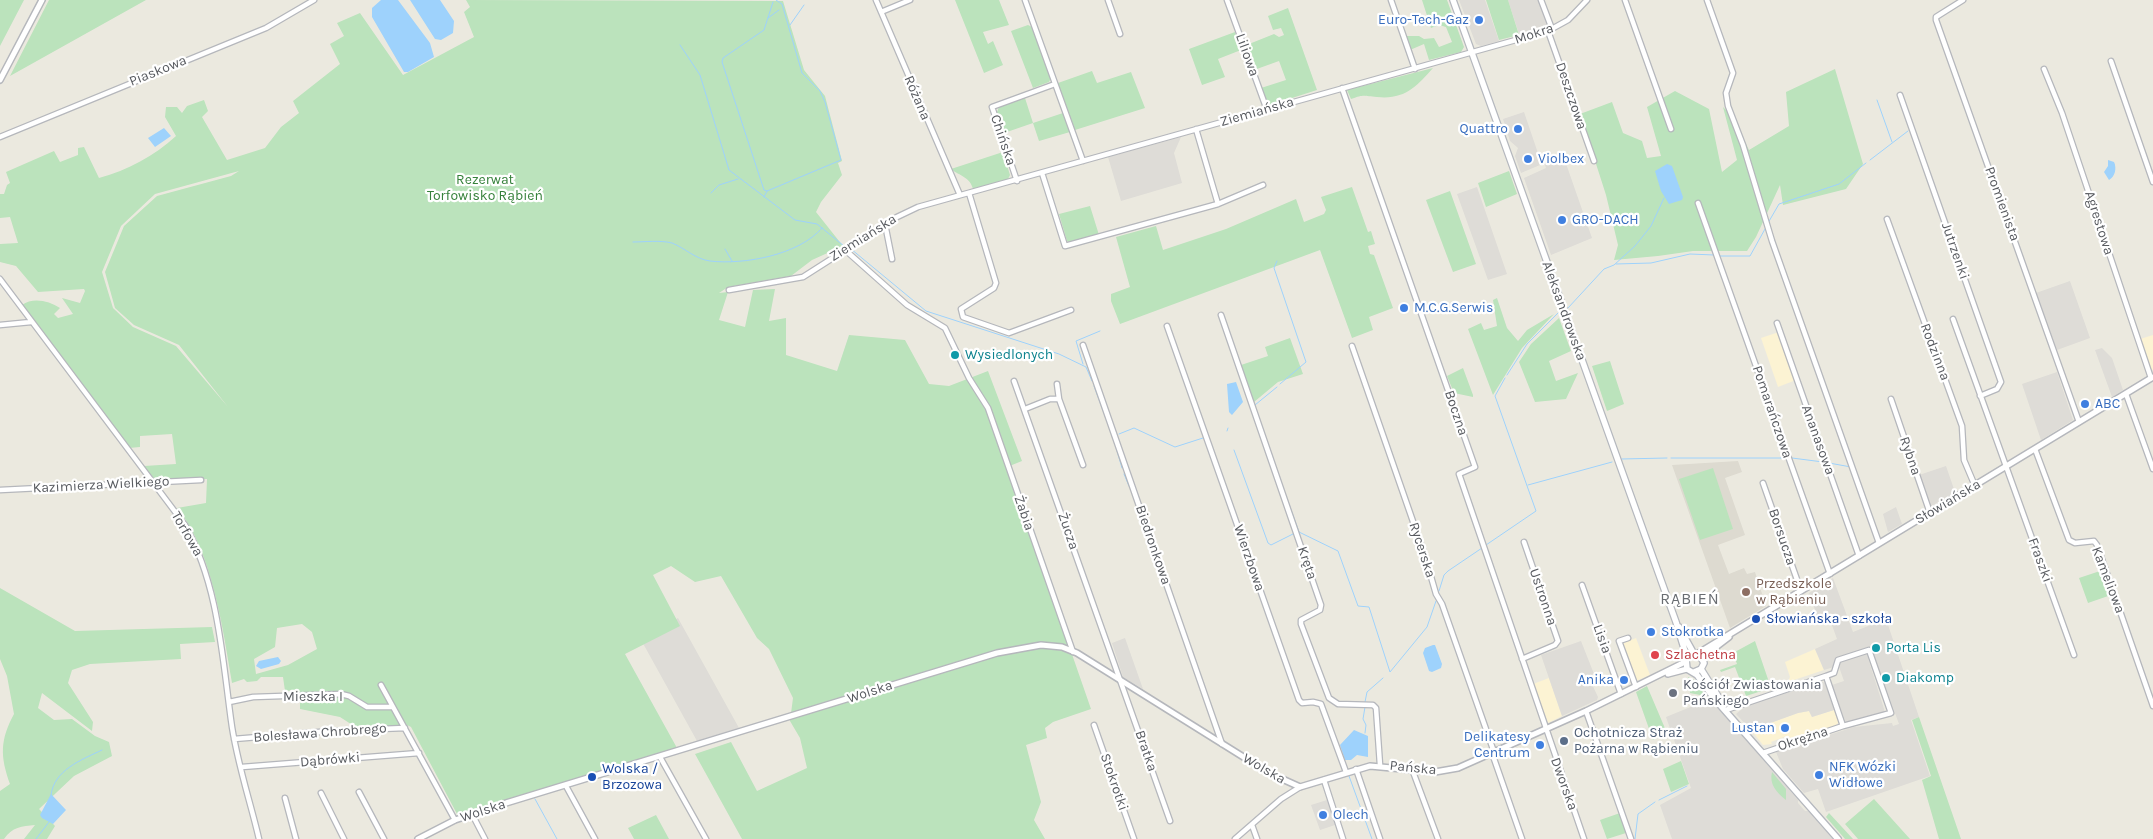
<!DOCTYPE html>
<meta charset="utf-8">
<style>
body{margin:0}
canvas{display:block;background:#ebe9df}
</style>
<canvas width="2153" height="839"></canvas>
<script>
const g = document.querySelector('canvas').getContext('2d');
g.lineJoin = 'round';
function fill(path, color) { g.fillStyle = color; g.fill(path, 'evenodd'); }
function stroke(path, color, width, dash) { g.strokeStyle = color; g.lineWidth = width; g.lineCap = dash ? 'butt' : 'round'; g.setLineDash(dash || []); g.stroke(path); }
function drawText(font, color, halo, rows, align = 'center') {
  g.font = font + ' Karla,sans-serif'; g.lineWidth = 4.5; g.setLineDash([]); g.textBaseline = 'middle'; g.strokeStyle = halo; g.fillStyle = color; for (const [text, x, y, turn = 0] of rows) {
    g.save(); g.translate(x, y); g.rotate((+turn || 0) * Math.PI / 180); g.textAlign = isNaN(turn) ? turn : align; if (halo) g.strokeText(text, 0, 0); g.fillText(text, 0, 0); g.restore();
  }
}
fill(new Path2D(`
 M1779 332 1796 380 1778 387 1761 338Z
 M2153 335V370L2150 369 2140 339Z
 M1636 638 1650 675 1636 681 1622 644Z
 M1815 649 1824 670 1788 682 1790 677 1785 662Z
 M1549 678 1562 716 1548 723 1533 684Z
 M1834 710 1839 722 1836 725 1816 732 1813 731 1786 741 1784 737 1771 742 1772 744 1763 745 1751 730 1798 713 1809 711 1812 717Z`), '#fcf3d3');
fill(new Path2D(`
 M1459 0H1485L1499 41 1481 46 1476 44Z
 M1508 0H1539L1548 27 1520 37Z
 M1524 112 1541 162 1540 165 1521 173 1515 156 1518 148 1510 141 1503 119Z
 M1181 137 1174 153 1182 183 1121 201 1108 157Z
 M1563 155 1592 238 1551 255 1524 178 1546 168 1544 162Z
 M1477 187 1507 274 1488 280 1457 194Z
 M2070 281 2090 338 2057 350 2036 293Z
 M2102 348 2112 358 2123 390 2112 397 2095 350Z
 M2057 372 2073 420 2041 440 2022 384Z
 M1946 466 1955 492 1930 507 1919 475Z
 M1896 507 1902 524 1888 532 1883 514Z
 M1833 578 1853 632 1886 619 1919 717 1911 720 1930 776 1826 812 1818 789 1804 793 1783 769 1776 752 1854 727 1892 723 1893 726 1899 724 1871 647 1836 658 1834 667 1824 670 1815 649 1837 639 1829 617 1819 621 1809 593Z
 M678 618 739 728 697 741 640 638Z
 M1125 638 1143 689 1123 677 1112 643Z
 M1581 641 1594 674 1588 676 1598 697 1597 700 1562 716 1541 655Z
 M1865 653 1867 655 1885 712 1846 723 1832 685 1844 681 1838 664 1840 661Z
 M1819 680 1825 683 1834 710 1812 717 1809 711 1798 713 1751 730 1736 714 1747 705Z
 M1710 699 1798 800V803L1805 811H1808L1833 839H1672L1660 805 1691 788 1666 717Z
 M1327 800 1335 825 1320 830 1311 805Z`), '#dedcd7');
fill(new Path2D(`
 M1738 461 1742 472 1725 478 1745 535 1718 545 1729 574 1744 568 1747 574 1755 572 1766 606 1730 628 1672 465Z`), '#dddad0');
fill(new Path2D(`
 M0 0H24L0 46Z
 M49 0H146L10 76Z
 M466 0 783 1 804 70 825 96 842 161 838 163 842 175 821 202 816 212 843 246 812 260 791 276 728 287 719 293 728 292 719 320 745 327 753 290 775 289 769 321 786 318V355L837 371 849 335 905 340 929 384 949 386 988 371 1022 461 1007 467 1091 709 1053 722 1045 728 1047 738 1026 745 1041 802 1034 820 1045 839H742L695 754 731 742 757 791 807 768 800 738 790 721 793 698 769 649 757 638 721 576 695 582 671 566 653 575 680 626 625 654 677 748 468 811 457 814 411 727 407 725 357 728 340 717 300 709V693L297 690 285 691 283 677H261L257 681 247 682 244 679 232 683C223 629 212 550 177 508L206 503 207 479 156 481 144 466 176 464 172 434 140 436V447L129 448 22 305C33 297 49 301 60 308L54 314 58 318 73 314 62 298 80 303 85 291 84 289 38 292 16 266 0 262V244L18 243 10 217 0 218V194H4L7 185 10 183 6 172 54 151 60 162 78 155V148L84 147 99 178C128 170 154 156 176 136L165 117 166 107H177L182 113 187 106 204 100 208 111 202 117 227 160 265 148 281 127 299 113 293 101 340 64 330 44 344 36 337 23 360 13 403 75 474 37 464 12 470 7ZM239 171 231 176 157 196 124 226 105 272 115 308 134 325 179 345 228 407 176 346 133 327 113 308 102 272 121 226 155 194ZM302 624 312 632 317 649 288 665 256 674 254 659 275 647 277 628Z
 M955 0H999L1009 25 983 32 988 44 993 41 1003 65 984 73Z
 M1422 0H1447L1464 47 1461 52 1429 60 1424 44 1410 50 1406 36H1419L1424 39 1434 38 1439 47 1452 42 1446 27 1439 25 1431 28Z
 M1486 0H1508L1519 35 1499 40Z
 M1288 8 1317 90 1267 106 1261 88 1286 80 1279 61 1254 70 1246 48 1249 44 1274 34 1279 37 1284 35 1281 28 1273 30 1268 16Z
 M1028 25 1032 27 1051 78 1049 82 1033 88 1011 31Z
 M1235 32 1241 50 1218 59 1225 77 1202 85 1189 49Z
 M1433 68C1417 86 1405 100 1377 97 1363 96 1365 94 1351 99L1347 90Z
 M1835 69 1863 164 1846 189 1783 205 1780 185 1756 237 1747 251H1693L1658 256 1614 260 1618 245 1606 195 1580 114 1612 102 1623 133 1642 141 1647 158 1661 156 1647 107 1675 91 1709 109 1722 172 1737 160 1723 107 1732 116 1749 150 1789 126 1786 92Z
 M1092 71 1097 83 1131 72 1145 108 1075 130 1058 83Z
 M1025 98 1033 123 1063 113 1070 132 1039 141 1033 123 1004 133 997 112 999 107Z
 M1003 152 1010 175 1008 179 973 189C970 177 960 176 951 169Z
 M1509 171 1517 194 1486 207 1478 183Z
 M1352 187 1368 232 1371 231 1375 244 1368 246 1370 254 1374 255 1393 308 1369 317 1373 330 1352 338 1320 250 1120 324 1111 301V294L1130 287 1116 237 1156 226 1163 250 1226 229 1296 199 1304 222 1324 214 1326 210 1321 197Z
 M1450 191 1476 264 1453 272 1426 200Z
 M1090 206 1099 235 1071 243 1067 241 1059 214Z
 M1497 298 1507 328 1518 341 1527 330 1554 314 1522 348 1493 395 1468 329 1481 323 1484 330 1497 326 1493 300Z
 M1559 318 1571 351 1549 361 1556 381 1578 373 1566 399 1535 402 1519 362 1531 344Z
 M1290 338 1303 374 1278 382 1254 402 1241 365 1268 356 1265 347Z
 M1610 361 1624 404 1607 411 1592 366Z
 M1463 368 1473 395V397L1454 393 1447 376Z
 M1713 468 1733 529 1700 540 1679 479Z
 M2103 570 2111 595 2088 603 2079 578Z
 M0 588 75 631 212 627 215 642 180 644 181 659 90 664 72 670 68 683 93 722 92 731 42 693 38 708 54 720 72 719 95 736 109 742 112 756 74 776 39 809 55 826 47 839H24L35 825C22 826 12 827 4 839H0V791L10 784C0 756 0 740 14 714L7 676 0 659Z
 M1755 641 1771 688 1746 696 1735 667 1721 672 1720 670 1737 664 1733 653Z
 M1688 677 1693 679 1706 696 1704 700 1700 695 1690 693Z
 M1647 686 1667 733 1653 740 1636 692Z
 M1919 717 1961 839H1939L1922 780 1931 776 1912 720Z
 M1681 761 1689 784 1671 792 1663 769Z
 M1772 772 1786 789V800C1776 792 1769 784 1772 772Z
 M1874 799 1910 839H1858L1845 824Z
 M1620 813 1626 833 1607 839 1600 820Z
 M1829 813 1853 839H1845L1826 817Z
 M656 815 669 839H634L628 828Z`), '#bbe3bc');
fill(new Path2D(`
 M381 0H398L430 43 434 57 408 72H404L372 17V8Z
 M410 0H440L454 21 453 33 441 40 435 39Z
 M164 128 171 136 155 147 148 138Z
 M2108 160 2114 162C2117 168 2115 177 2109 180L2104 172 2108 166Z
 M1667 164 1672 166 1683 197 1682 200 1669 204 1661 191 1655 171Z
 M1236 382 1243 402 1232 415 1229 412 1227 384Z
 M1433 645H1435L1442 664 1441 668 1432 672 1429 671 1423 653 1425 648Z
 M278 657 281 661 279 664 261 669 256 666 259 661Z
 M1354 730 1368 736V757L1357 755 1351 760H1345L1340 745Z
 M51 794 66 810 53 824 42 818 40 815Z`), '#9ed2fc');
stroke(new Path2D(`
 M768 18 779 10
 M790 25 804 5
 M680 45 700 75 729 170 795 220 817 224 844 246
 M1877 100 1892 142
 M1870 160 1908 131
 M767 191 764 190 722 62 723 58 764 30 773 2
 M711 193 719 185 738 179
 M764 197 767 191 841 160 825 102 820 91 802 73 782 4 776 0
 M1768 223 1779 204 1839 184 1866 163
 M633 242C644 242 661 240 672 243 685 248 695 259 710 261 744 265 799 255 822 228
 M725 249 732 261
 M851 249 926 311 1059 354 1086 367 1092 381
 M1720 256H1750L1765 229
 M1277 261 1274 268 1306 362 1280 384
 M1616 264 1651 263 1690 254 1714 255
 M1568 308 1604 269 1614 265 1635 246 1651 226 1664 198
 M1083 364 1076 341 1100 331
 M1507 375 1527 344 1558 313
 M1094 386 1111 432
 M1255 405 1277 387
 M1227 431 1228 428
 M1119 434 1134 428 1175 447 1203 438
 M1113 437 1122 468
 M1234 450 1268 543 1271 545 1293 534
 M1671 458H1785
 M1792 458 1823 462
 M1622 459 1667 458
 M1829 463 1851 467
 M1124 474 1129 486
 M1528 485 1612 462
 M1286 496 1299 532 1338 551 1358 606 1369 607 1390 672 1427 627 1436 601
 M1486 545 1536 511 1495 396 1505 378
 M1439 591 1444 575 1448 571 1482 548
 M1365 702 1367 692 1383 678
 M1365 733 1366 725 1363 719 1365 707
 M1349 776 1372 839
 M51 795C54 770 81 760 102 750
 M535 799 557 839
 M1659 800 1687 786
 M36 839 49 822
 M1635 839 1638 814 1655 802`), '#9ed2fc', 1);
const minor = new Path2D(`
 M876 0 960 195
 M1025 0 1083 161
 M1108 0 1120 34
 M1227 0 1267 110
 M1391 0 1415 69
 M1541 0 1552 29
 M1625 0 1671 129
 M1707 0 1733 73 1726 93 1728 106 1743 145 1772 241 1879 543
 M1963 0 1936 17V20L2079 422
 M881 12 910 0
 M1548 31 1594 161
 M2111 61 2153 182
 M2044 69 2062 113 2151 378
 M1342 88 1475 467 1459 474 1584 839
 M1900 95 2001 382 1997 389 1980 396
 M1196 129 1218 204
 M0 137 266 28 314 0
 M1042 173 1065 246 1218 204 1263 185
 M1017 181 992 107 1055 84
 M969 193 996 283 994 288 961 309 963 317 1009 333 1071 310
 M1698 203 1830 574
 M1887 219 1962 426 1964 460 1975 486
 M885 224 892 259
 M844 249 907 305 945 328 969 378 988 408 1073 652
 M0 279 185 525C218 584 222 654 231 720 236 760 250 800 259 839
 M729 290 803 277 897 217 918 207 1548 31 1568 20 1587 0
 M1221 315 1321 605 1320 610 1301 620V624L1329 698 1338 704 1373 705 1376 708 1380 765
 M1953 319 2074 655
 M1777 323 1859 556
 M0 325 31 322
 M1167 326 1299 700 1302 703 1313 702 1321 704 1346 772
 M1083 345 1222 744
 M1352 346 1425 556 1436 594 1442 604 1494 752
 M1014 381 1170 821
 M1057 384 1059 399 1083 465
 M2126 394 2153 469
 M1891 399 1930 513
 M1025 409 1050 399H1059
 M2035 449 2069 540 2075 543 2094 541 2097 545 2153 706
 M1763 483 1801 591
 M0 490 201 480
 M1582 585 1621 694
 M1628 638 1619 641 1636 687
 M1522 659 1555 645 1558 641 1524 542
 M1826 676 1834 673 1838 660 1869 650 1891 713 1843 726
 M381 685 455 820
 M229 702 253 697 341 694 349 696 367 707H393
 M1726 710 1826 676 1843 726 1763 753
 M1586 711 1631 839
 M1094 725 1134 839
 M234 739 331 731 405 728
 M1492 753 1522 839
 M660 757 706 839
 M242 767 419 753
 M1356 769 1380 839
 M1412 769 1438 839
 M1324 780 1343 839
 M566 786 595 839
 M359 792 384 839
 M321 793 344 839
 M285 798 296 839
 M472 814 485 839
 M1252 825 1257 839
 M1235 839 1281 799 1300 787`);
const tertiary = new Path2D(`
 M0 80 42 0
 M1697 654 2153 377
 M1703 660 1708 653 1729 637
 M1668 674 1687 669
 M418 839 455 820 506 803 997 653 1041 645 1062 647 1077 653 1269 773 1300 787 1370 766 1435 772 1458 768 1586 711 1685 662`);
const secondary = new Path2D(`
 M1453 0 1676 622 1687 658
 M1679 627 1694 654
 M1701 669 1721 701
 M1694 672 1701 669 1704 663 1700 656 1694 654 1686 659 1687 669 1697 675 1713 697 1838 839`);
stroke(minor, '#b5b7bc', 7);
stroke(tertiary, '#b5b7bc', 8);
stroke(secondary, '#b5b8be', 8);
stroke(minor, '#fff', 4.5);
stroke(tertiary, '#fff', 5);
stroke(secondary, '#fff', 5.5);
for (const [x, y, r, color] of [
 [1479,20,5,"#3f7fe0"],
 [1518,129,5,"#3f7fe0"],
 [1528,159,5,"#3f7fe0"],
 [1562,220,5,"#3f7fe0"],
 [1404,308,5,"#3f7fe0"],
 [955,355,5,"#0f9aa8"],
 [2085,404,5,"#3f7fe0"],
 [1746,592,5,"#8d6e63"],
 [1756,619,5,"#1a4fb4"],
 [1651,632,5,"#3f7fe0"],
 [1876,648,5,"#0f9aa8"],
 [1655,655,5,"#e0444e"],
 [1886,678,5,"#0f9aa8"],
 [1624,680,5,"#3f7fe0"],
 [1673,693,5,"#6b7280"],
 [1785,728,5,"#3f7fe0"],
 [1564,741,5,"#5c6f8a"],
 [1540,745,5,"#3f7fe0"],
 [1819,775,5,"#3f7fe0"],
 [592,777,5,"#1a4fb4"],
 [1323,815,5,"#3f7fe0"]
]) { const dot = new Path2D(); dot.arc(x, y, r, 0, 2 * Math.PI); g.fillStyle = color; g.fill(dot); stroke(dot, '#fff', 2); }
drawText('14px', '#366cbe', '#fff', [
 ["Euro-Tech-Gaz",1469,20,"right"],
 ["Quattro",1508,129,"right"],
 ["Violbex",1538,159],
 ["GRO-DACH",1572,220],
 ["M.C.G.Serwis",1414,308],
 ["ABC",2095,404],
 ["Stokrotka",1661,632],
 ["Anika",1614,680,"right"],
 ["Lustan",1775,728,"right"],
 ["Delikatesy",1530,737,"right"],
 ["Centrum",1530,753,"right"],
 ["NFK Wózki",1829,767],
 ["Widłowe",1829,783],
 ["Olech",1333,815]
], 'left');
drawText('14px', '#585b60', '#fff', [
 ["Mokra",1534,34,-18],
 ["Liliowa",1247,55,70],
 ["Piaskowa",158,71,-22],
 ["Deszczowa",1571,96,71],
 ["Różana",917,98,67],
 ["Ziemiańska",1257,112,-16],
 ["Chińska",1003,140,71],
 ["Promienista",2002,204,70],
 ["Agrestowa",2099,223,72],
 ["Ziemiańska",863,238,-32],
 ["Jutrzenki",1955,251,71],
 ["Aleksandrowska",1564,311,70],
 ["Rodzinna",1935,352,69],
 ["Pomarańczowa",1772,412,71],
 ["Boczna",1456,413,71],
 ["Ananasowa",1818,440,70],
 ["Rybna",1910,456,71],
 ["Kazimierza Wielkiego",101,485,-3],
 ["Słowiańska",1948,502,-31],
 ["Żabia",1024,513,71],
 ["Żucza",1068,531,71],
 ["Torfowa",187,534,60],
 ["Borsucza",1782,537,71],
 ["Biedronkowa",1153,545,71],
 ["Rycerska",1422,550,72],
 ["Wierzbowa",1249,558,71],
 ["Fraszki",2040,560,70],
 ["Kręta",1307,563,71],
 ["Kameliowa",2108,580,69],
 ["Ustronna",1543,597,71],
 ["Lisia",1602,639,70],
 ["Wolska",870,692,-18],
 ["Mieszka I",313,697],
 ["Bolesława Chrobrego",320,733,-4],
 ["Okrężna",1803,739,-18],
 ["Bratka",1146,751,71],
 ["Dąbrówki",330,760,-5],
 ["Pańska",1413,768,6],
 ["Wolska",1264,769,30],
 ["Stokrotki",1114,782,71],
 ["Dworska",1564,784,70],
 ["Wolska",483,811,-18]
]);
drawText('14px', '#36813b', '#fff', [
 ["Rezerwat",485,180],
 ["Torfowisko Rąbień",485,196]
]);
drawText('14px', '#0d838f', '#fff', [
 ["Wysiedlonych",965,355],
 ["Porta Lis",1886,648],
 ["Diakomp",1896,678]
], 'left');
drawText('14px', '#785e54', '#fff', [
 ["Przedszkole",1756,584],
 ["w Rąbieniu",1756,600]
], 'left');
drawText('14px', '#164399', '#fff', [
 ["Słowiańska - szkoła",1766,619],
 ["Wolska /",602,769],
 ["Brzozowa",602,785]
], 'left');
drawText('14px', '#be3a42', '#fff', [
 ["Szlachetna",1665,655]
], 'left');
drawText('14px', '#5b616d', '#fff', [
 ["Kościół Zwiastowania",1683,685],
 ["Pańskiego",1683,701]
], 'left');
drawText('14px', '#4e5e75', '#fff', [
 ["Ochotnicza Straż",1574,733],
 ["Pożarna w Rąbieniu",1574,749]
], 'left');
g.letterSpacing = '1px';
drawText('16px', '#696d72', '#fff', [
 ["RĄBIEŃ",1690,599]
]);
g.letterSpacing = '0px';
</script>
